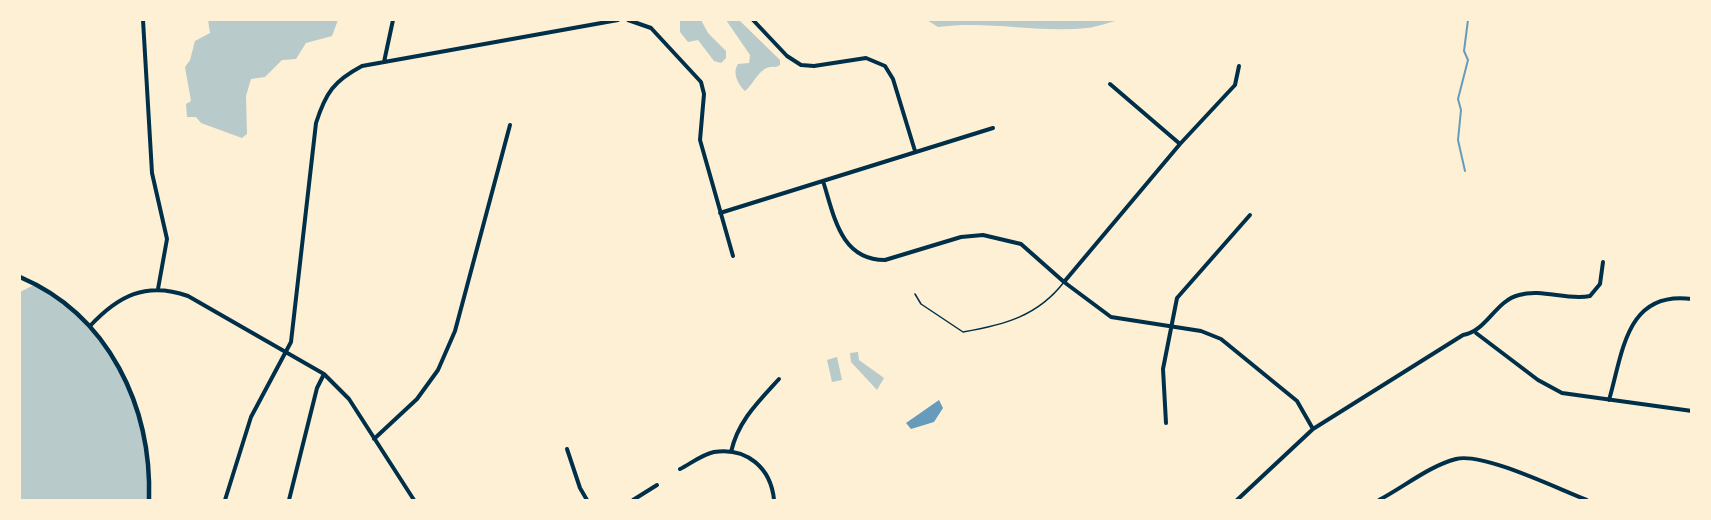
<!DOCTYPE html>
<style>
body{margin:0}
#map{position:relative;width:1711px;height:520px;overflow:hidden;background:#fdf0d5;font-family:Montserrat,sans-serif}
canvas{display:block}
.frame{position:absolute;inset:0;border:21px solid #fdf0d5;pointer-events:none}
</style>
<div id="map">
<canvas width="1711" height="520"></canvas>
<div class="frame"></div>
</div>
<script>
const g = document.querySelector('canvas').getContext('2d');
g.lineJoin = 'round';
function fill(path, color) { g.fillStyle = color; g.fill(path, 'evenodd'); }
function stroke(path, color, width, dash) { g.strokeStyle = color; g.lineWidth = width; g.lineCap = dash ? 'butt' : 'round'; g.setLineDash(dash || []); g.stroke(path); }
fill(new Path2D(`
 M208 20H338L332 36 306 43 296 59 282 60 265 77 251 79 246 96 247 134 242 138 201 123 196 117H187L186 104 191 101 185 67 190 60 195 41 210 33Z
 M680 20H701L708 33 726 51V58L721 63 714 61 698 40 688 42 680 32Z
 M726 20H739L780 60V65L776 67C760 64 755 83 745 91 738 84 732 73 738 64L749 63 750 55Z
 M927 20H1119C1109 22 1098 27 1087 28 1038 33 987 20 938 27Z
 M36 284 74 311 117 362 127 379 144 430 149 500H20V292Z
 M858 352 859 360 884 378 877 390 851 362 850 353Z
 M837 357 842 380 832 382 827 360Z`), '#b9caca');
fill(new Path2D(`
 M939 400 943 408 934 422 911 429 906 423Z`), '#669bbc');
stroke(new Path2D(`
 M1465 171 1458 140 1461 110 1458 99 1468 60 1464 51 1468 20`), '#669bbc', 2);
stroke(new Path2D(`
 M915 294 921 304 963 332C1004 325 1038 316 1064 282`), '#003049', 1.5);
stroke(new Path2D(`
 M143 20 152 173 167 239 158 289
 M628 20 651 28 701 82 704 94 700 140 733 256
 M753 20 787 56 801 65 814 66 866 58 885 66 893 79 915 151
 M384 62 393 20
 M1110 84 1180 144
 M823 181C834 215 840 260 885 260L961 237 983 235 1021 244 1064 282 1111 317 1201 331 1221 339 1297 401 1313 429
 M720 213 993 128
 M1064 282 1180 144 1235 85 1239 66
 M90 326C118 296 146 281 188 296L324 374 349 399 414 500
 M1476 333 1538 380 1562 393 1692 411
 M1609 400C1623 352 1626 290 1692 299
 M1166 423 1163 369 1177 298 1250 215
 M374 439 417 399 438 370 455 331 510 125
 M567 449 580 488 587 500
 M731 452C738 421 758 402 779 379
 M680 469C690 464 703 454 714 452 747 447 771 468 774 500
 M225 500 251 417 291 342 316 123C326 92 334 81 362 66L618 20
 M289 500 317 388 324 374
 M633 500 657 485
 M1237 500 1313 429 1463 335C1487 331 1495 301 1519 295 1542 288 1567 301 1590 296L1600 284 1603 262
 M1379 500C1404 487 1429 466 1456 459 1483 452 1558 489 1587 500`), '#003049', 4);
stroke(new Path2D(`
 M20 277C109 315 152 407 149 500`), '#003049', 4.5);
</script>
